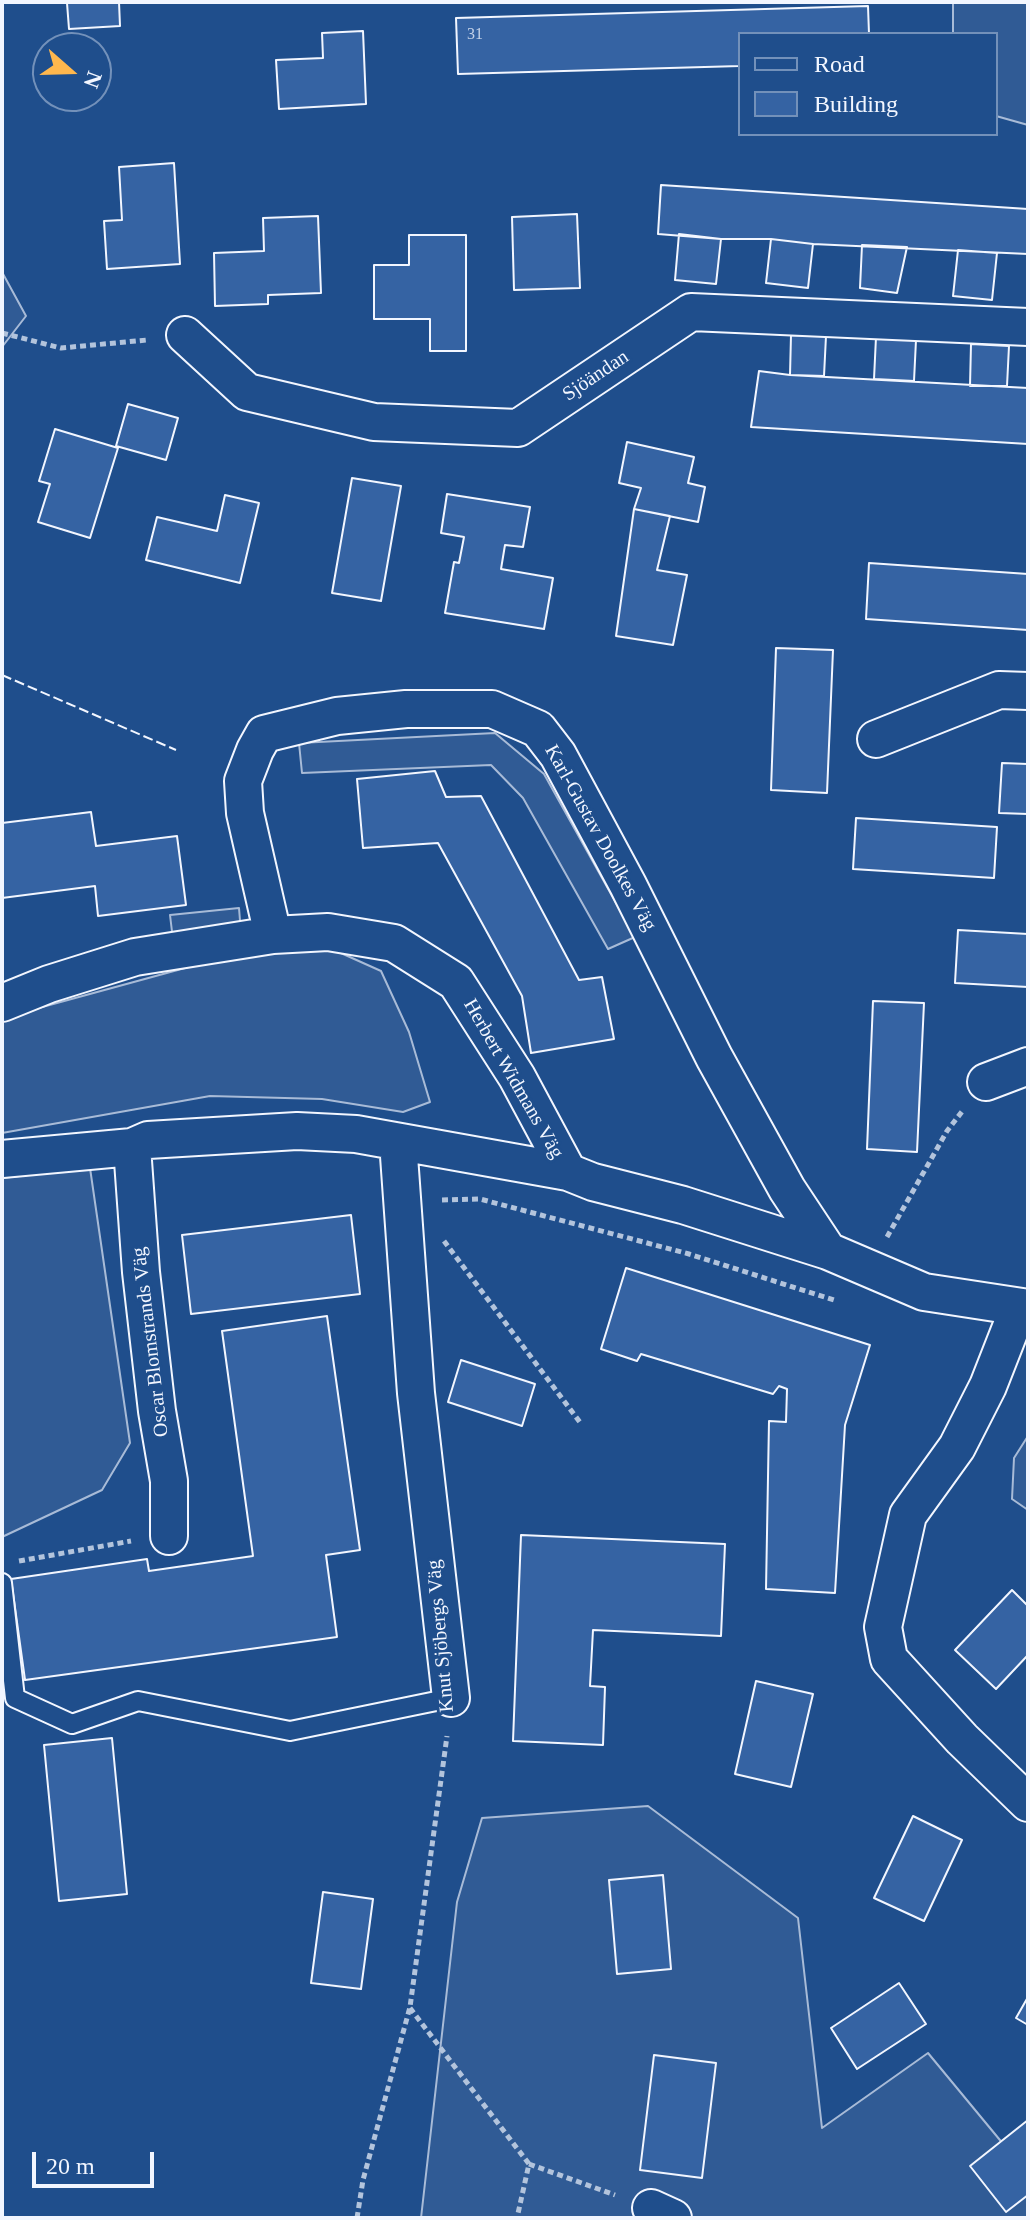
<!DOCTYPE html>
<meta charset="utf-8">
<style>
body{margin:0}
#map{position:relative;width:1030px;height:2220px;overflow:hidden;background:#1f4e8c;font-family:"Times New Roman",serif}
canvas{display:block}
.frame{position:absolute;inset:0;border:4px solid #f2f6ff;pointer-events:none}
.legend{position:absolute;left:738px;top:32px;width:260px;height:104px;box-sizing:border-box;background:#1f4e8c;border:2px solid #7391ba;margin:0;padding:10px 14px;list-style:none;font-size:24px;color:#f2f6ff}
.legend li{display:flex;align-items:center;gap:16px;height:40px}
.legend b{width:40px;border:2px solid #7391ba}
.north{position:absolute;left:32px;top:32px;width:80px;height:80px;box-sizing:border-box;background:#1f4e8c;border:2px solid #7391ba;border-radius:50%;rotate:110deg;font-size:22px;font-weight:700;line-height:32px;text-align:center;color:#f2f6ff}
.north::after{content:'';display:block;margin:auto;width:28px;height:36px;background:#ffb74d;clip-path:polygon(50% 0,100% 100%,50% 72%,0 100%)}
.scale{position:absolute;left:32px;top:2152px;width:122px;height:36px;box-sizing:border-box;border:4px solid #f2f6ff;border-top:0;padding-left:10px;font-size:24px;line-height:28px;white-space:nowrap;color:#f2f6ff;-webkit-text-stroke:6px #1f4e8c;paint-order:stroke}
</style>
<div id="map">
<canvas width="1030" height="2220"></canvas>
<div class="frame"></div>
<ul class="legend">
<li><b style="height:10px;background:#1f4e8c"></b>Road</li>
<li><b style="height:22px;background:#3563a3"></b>Building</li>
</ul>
<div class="north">N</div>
<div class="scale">20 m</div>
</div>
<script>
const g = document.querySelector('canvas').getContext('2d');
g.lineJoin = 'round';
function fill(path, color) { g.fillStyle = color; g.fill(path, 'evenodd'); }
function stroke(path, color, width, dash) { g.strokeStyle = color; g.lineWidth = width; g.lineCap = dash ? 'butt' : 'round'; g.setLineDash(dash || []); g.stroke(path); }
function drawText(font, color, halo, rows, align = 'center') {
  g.font = font + ' "Times New Roman",serif'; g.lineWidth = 6; g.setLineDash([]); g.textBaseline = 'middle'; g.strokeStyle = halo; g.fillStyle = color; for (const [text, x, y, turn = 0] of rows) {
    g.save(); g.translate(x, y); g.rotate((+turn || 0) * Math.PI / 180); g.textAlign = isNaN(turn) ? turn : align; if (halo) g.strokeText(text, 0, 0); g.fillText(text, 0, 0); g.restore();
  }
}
const built = new Path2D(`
 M953 2H1028V125L996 116V34H953Z
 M2 272 26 316 2 347Z
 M495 733 544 774 635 937 608 949 523 798 491 765 302 773 299 743Z
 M239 908 241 933 173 940 170 915Z
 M323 945 381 971 409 1032 430 1102 403 1112 322 1099 210 1096 2 1133V1018L196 965Z
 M90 1168 130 1443 102 1490 2 1537V1178Z
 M1028 1436V1510L1012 1499 1014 1458Z
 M648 1806 798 1918 822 2128 928 2053 1028 2174V2218H421L457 1902 482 1818Z`);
fill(built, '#305b95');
stroke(built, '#a8bbd7', 2);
const building = new Path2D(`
 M64 2H119L120 26 69 29 67 3Z
 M868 6 869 34H740V66L458 74 456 18Z
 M363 31 366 104 279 109 276 60 323 58 322 33Z
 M174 163 180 264 107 269 104 221 122 220 119 167Z
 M661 185 1028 209V254L813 244 771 239H721L658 234Z
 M577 214 580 288 514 290 512 217Z
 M318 216 321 293 268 295V304L215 306 214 253 264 251 263 218Z
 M679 234 721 239 716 284 675 280Z
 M409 235H466V351H430V319H374V265H409Z
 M771 239 813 244 808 288 766 283Z
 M862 245 907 247 897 293 860 288Z
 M958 250 997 253 992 300 953 296Z
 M791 335 826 336 824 376 790 375Z
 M876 337 916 340 914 381 874 379Z
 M971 344 1009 346 1007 386H970Z
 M759 371 790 375 1028 388V444L751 427Z
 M128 404 178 418 166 460 116 446Z
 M55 429 118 448 90 538 38 522 50 484 39 481Z
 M627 442 694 457 688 483 705 487 698 522 634 509 641 488 619 483Z
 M352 478 401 486 381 601 332 593Z
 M447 494 530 507 523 547 505 545 501 569 553 578 544 629 445 613 454 562 459 563 464 537 441 533Z
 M225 495 259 503 240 583 146 560 157 517 217 531Z
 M634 509 670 516 657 570 687 575 673 645 616 636Z
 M869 563 1028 574V630L866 619Z
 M776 648 833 650 827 793 771 790Z
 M1002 763 1028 764V814L999 813Z
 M435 771 446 797 481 796 579 980 602 977 614 1039 531 1053 522 996 438 843 363 848 357 779Z
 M91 812 96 846 177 836 186 905 98 916 95 886 2 898V823Z
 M856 818 997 827 994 878 853 869Z
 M958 930 1028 934V987L955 983Z
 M873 1001 924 1003 917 1152 867 1149Z
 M351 1215 360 1294 191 1314 182 1235Z
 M626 1268 870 1345 845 1425 835 1593 766 1589 769 1421 786 1422 787 1389 779 1386 773 1394 641 1354 637 1361 601 1349Z
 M327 1316 360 1550 326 1555 337 1637 25 1680 11 1579 147 1559 149 1571 253 1556 222 1331Z
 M461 1360 535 1384 522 1426 448 1402Z
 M521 1535 725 1544 721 1636 593 1630 590 1686 605 1687 603 1745 513 1741Z
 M1012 1590 1028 1606V1655L996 1689 955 1650Z
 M756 1681 813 1694 791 1787 735 1774Z
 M112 1738 127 1894 59 1901 44 1745Z
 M913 1816 962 1840 924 1921 874 1898Z
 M663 1875 671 1969 617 1974 609 1880Z
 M323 1892 373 1899 361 1989 311 1983Z
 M899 1983 926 2024 857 2069 831 2028Z
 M1028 1997V2025L1016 2018Z
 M654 2055 716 2063 702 2178 640 2170Z
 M1028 2120V2195L1006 2212 970 2166Z`);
fill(building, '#3563a3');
stroke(building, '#f2f6ff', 2);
const lane = new Path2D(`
 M2 1583 15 1698 72 1724 138 1701 290 1731 451 1698`);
const street = new Path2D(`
 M185 335 247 392 374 422 518 428 691 312 1028 327
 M876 739 999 690 1028 691
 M273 935 245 813 243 781 255 750 264 734 337 716 406 709H492L538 729 558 755 628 885 714 1057 787 1189 828 1251
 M2 1003 49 984 135 957 273 935 328 932 394 943 456 982 517 1077 568 1172
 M986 1082 1028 1066
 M398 1142 416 1393 451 1698
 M132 1147 141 1272 157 1411 169 1481V1536
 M2 1159 132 1147 148 1140 297 1131 356 1134 568 1172 593 1182 683 1205 828 1251 924 1292 1028 1308
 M1019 1307 988 1386 957 1447 908 1515 883 1627 889 1659 962 1739 1028 1803
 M651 2208 673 2218`);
stroke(lane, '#f2f6ff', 22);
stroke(street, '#f2f6ff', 40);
stroke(new Path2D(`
 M2 333 61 348 147 340
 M442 1200 480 1199 689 1254 837 1301
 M887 1237 947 1131 964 1109
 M444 1241 582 1425
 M19 1561 131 1541
 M410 2008 529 2164 517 2218
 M529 2164 615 2195
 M357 2218 363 2180 410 2007 447 1736`), '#b3c4dc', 5, [6, 4]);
stroke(lane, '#1f4e8c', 18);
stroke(street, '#1f4e8c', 36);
stroke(new Path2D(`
 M2 675 176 750`), '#f2f6ff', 2, [10, 4]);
drawText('16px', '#c3d1e8', null, [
 ["31",475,35]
]);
drawText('20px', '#f2f6ff', '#1f4e8c', [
 ["Sjöändan",596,376,-34],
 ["Karl-Gustav Doolkes Väg",600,838,61],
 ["Herbert Widmans Väg",513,1079,60],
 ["Oscar Blomstrands Väg",151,1342,-97],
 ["Knut Sjöbergs Väg",441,1636,-95]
]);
</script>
